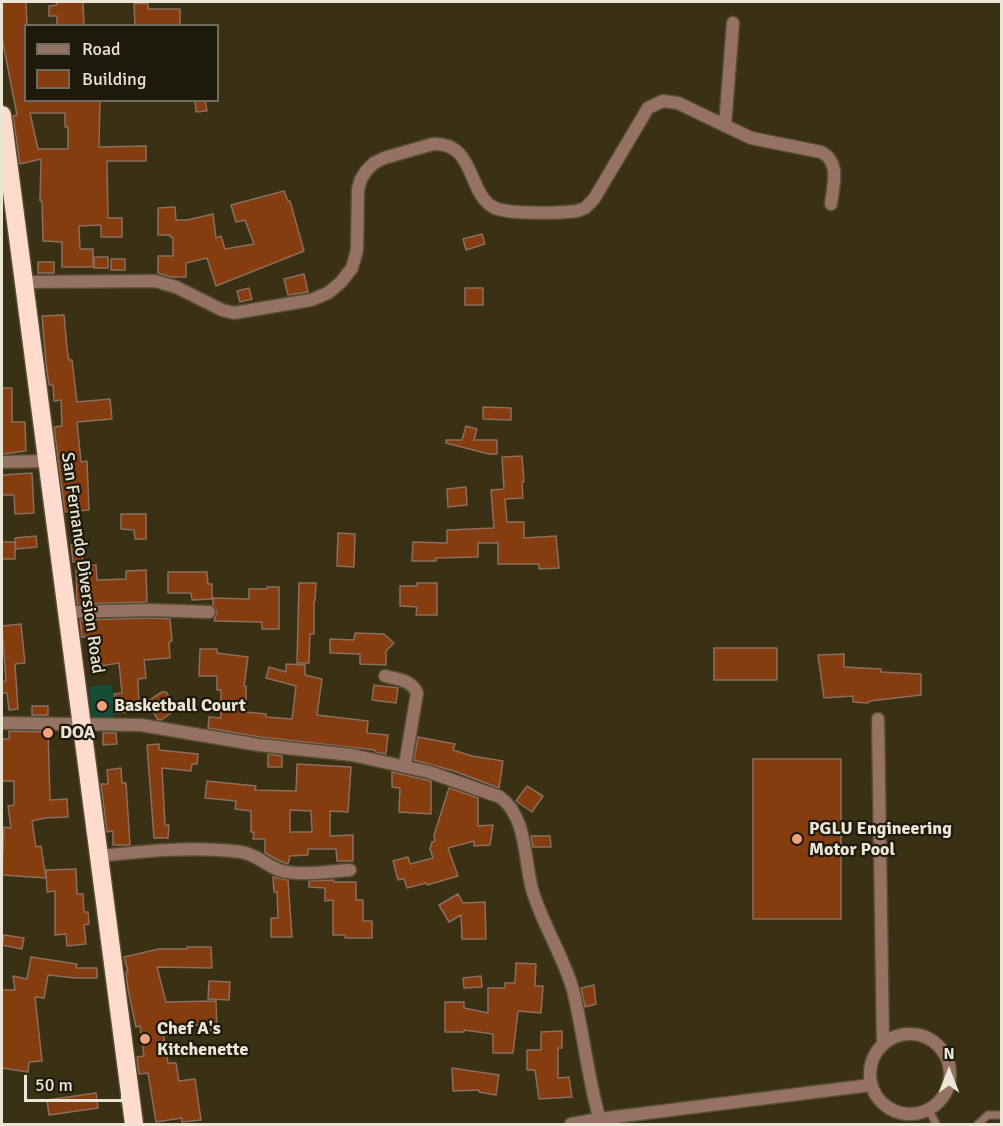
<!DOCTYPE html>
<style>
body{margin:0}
#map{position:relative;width:1003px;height:1126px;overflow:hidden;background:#3a3014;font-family:Signika,sans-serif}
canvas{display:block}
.frame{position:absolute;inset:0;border:3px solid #ebe5d5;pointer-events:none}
.legend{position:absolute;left:24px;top:24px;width:195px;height:78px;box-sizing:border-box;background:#1d190d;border:2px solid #6f6b5d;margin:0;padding:8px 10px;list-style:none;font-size:18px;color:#ebe5d5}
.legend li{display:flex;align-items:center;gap:12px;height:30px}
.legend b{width:30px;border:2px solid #6f6b5d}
.north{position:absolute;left:919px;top:1042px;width:60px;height:60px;-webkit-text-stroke:4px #1d190d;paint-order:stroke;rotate:0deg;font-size:16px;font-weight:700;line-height:24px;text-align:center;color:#ebe5d5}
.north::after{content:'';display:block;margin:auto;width:21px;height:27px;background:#ebe5d5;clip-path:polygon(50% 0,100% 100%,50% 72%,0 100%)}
.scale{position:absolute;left:24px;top:1075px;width:100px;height:27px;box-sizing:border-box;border:3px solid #ebe5d5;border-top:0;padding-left:8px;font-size:18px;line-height:21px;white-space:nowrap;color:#ebe5d5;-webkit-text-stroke:4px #1d190d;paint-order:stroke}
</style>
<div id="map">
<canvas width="1003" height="1126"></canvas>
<div class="frame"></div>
<ul class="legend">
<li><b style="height:8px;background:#967264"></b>Road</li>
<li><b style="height:16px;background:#853d10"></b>Building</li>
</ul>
<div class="north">N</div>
<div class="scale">50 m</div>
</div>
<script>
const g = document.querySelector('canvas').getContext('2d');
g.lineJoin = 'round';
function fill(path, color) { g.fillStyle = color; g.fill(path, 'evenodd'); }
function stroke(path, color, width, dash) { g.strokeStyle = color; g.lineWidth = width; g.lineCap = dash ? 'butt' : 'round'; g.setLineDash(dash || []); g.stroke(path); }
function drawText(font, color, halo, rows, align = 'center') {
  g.font = font + ' Signika,sans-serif'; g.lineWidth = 4.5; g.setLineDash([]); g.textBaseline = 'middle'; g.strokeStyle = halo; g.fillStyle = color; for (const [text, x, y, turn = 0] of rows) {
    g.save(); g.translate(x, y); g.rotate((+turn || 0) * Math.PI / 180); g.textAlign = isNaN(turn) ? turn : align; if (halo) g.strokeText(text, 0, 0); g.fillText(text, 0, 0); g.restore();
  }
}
fill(new Path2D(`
 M112 684 116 726 93 728 89 686Z`), '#164d37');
const building = new Path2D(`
 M2 2H26L27 26H26V100H100L99 147 146 146V161H107L108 218H122V237H101V225L79 226 80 249H93V267H62V242L43 241 42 201H40L41 159 20 164 13 116 17 115 2 38ZM30 113H65V127H68V149H38Z
 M56 2H83L84 26 57 25V16H49V6L57 5Z
 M148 3V9H180V26H135L134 4Z
 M195 100H205L207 111 196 112Z
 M284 191 288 201H290L304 251 216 286 207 258 186 263V277H171L158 273V256H173V237H170V235H158V208L175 207 176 220H187L213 214 216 238 221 236 225 249 254 244 245 220 236 222 231 205Z
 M482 234 485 244 466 250 463 239Z
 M94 257H108V268H94Z
 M111 259H125V270H111Z
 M38 262H54V273H38Z
 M304 274 308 292 288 295 284 279Z
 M249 288 252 299 240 302 237 291Z
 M465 288H483V305H465Z
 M64 315 67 348 69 360H72L77 402 110 399 112 419 77 422 81 462 87 461 89 510 65 512 54 427 62 426 61 400 54 401 53 385H49L46 363 42 316Z
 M2 388H12V422H25L26 451 2 454Z
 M483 407 511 408V420L483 419Z
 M466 426 477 429 474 440H497V454H489L446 443V440H462Z
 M522 456 524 482H522L523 498 505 499 507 522H524V538L556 536 559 568 539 569V564H498V543H478V557L436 558V561H412L413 542 447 543V530L494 528 491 490 504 489 502 457Z
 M32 473 34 513 15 514 14 495H2V475Z
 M466 487 467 505 448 507 447 489Z
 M121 514H146V539H135L134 530 121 529Z
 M338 533 355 534 354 567 337 566Z
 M36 536 37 547 16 549 15 538Z
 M2 542H15V559H2Z
 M81 543 83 561 73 562 71 545Z
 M96 565 97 580 126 579V571L146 570 147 602 77 604 76 566Z
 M168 572H207L208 584H212V599L192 600 191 593H168Z
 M299 583H316L315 601H314V634H310L309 663H297Z
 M417 583H437V615H416L417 607 400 606V586H417Z
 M267 587H279V629H262V622L214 621 217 612 213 605V598L249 599V589H267Z
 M150 618 170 619 172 641 169 642 170 658 144 660 146 678 138 679 139 707 162 692H166L177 709 161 720H158L152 710 116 713 114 694 122 693 119 663 94 667 89 636 82 637 80 620Z
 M21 624 25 663 15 664 18 709 9 710 7 693H2V682L6 681 2 626Z
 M355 633 384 634 394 643 386 651V665L360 664V654L330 653V639L354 640Z
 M714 648H777V680H714Z
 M200 649H217V653L248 657 244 686H246V712L266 714V717L292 719 296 686 266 678 269 667 286 672V664L305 665V675L322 679 317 715 368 721 367 733 388 735 386 754 375 752V750L260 737 208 728 209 717 221 718V690H217V676H199Z
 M844 654V667L881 669V672L921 674V695L870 701 868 703 853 702V696L824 698 818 655Z
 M374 685 398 688 396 703 372 700Z
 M32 706H48V715H32Z
 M9 731 48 732 50 800 67 799 68 817 45 818 32 821 36 847 41 846 46 878 2 875 4 827 11 828 8 806 14 805V781H2V739H9Z
 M103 733H116L117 744 103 745Z
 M418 737 455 744 453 750 472 756 503 761 499 788 454 771 414 760Z
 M159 744V750L198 754 197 764H192L191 771 162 768 165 825H169L168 838H154L147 745Z
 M268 754 282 756V767H268Z
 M753 759H841V919H753Z
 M297 764 351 767 348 812 330 811V836L353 835V861H337L336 849H308V855L290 856 288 864 280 861 265 853V839H253L254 832H251V811L235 809 236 801 205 798 207 781 256 786 255 790 296 791ZM290 810 311 811 312 832H290Z
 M121 768 122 783H126L130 845H113V831L107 832 101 784H108L107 770Z
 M392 772 431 781V814L399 812 400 788 392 787Z
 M527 786 543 796 532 812 516 801Z
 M449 788 478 798V826L493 825 490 845 474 846V841L448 848 458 876 427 885 426 883 407 888 404 879 398 880 393 861 408 857 410 864 433 858 430 849 432 842 435 841 434 835Z
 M531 836H550L551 847H533Z
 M76 869 77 894H83L84 912H88L89 924 84 925 86 944 67 946 66 934 55 935V891L47 892 46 870Z
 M273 877 288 880 292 937H271V918H278L277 892H274Z
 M334 880V882H356V900H363V921H372V938H345V935H333V900L325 901V888L309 887V881Z
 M458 894 463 903 485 902 486 939H462L461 915 449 922 439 905Z
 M4 935 24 938 22 949 2 945Z
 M187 947H211L212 968 157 967 166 1002 216 1001 217 1030 203 1031V1025H162L168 1063H176L179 1081 195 1079 201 1120 182 1122V1118L156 1122 148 1073 139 1074 137 1057 144 1056 140 1026 136 1027 128 989 126 972H128L124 957 159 949H187Z
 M31 957 77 964 76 968H97V978H75L48 975 44 998 35 997 42 1061 29 1062 28 1072 2 1068V990H15L13 976 27 979Z
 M516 963 536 964 535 986H543L541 1013 518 1011 513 1053H493V1034L464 1030V1032H445V1002H464V1008L488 1013V988H505V983H515Z
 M481 976 482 987 464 988 463 978Z
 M209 981 230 982 229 1000 208 999Z
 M594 985 596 1004 585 1007 581 988Z
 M562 1031V1048H558V1078L569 1077 572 1097 539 1099 535 1070H527V1050H541V1032Z
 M452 1068 499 1075 496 1095 479 1092V1090L453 1091Z
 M96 1093 98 1108 49 1115 47 1100Z`);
fill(building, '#853d10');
stroke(building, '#8c6d5e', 1.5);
const lane = new Path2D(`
 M929 1110 936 1124
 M978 1124 988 1115H1002`);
const street = new Path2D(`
 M725 126 733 23
 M25 282 155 281 176 287 222 310 234 313 311 300 328 293 341 282 352 268 357 250 358 189 361 179 366 171 374 163 384 158 433 144C475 142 467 192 493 207 507 215 561 213 577 211L585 208 594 199 648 108 663 101 678 103 751 138 821 152C841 162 833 186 831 204
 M2 462 47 461
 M68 612 150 610 209 612
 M385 676C397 679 412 680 417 693L405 765
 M878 719 883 1044
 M2 723 141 725 259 745 352 755 429 772 500 797C527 817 524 859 532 889 542 924 563 955 573 990 584 1035 588 1081 601 1124
 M99 856C146 851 193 846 241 852 257 854 267 867 282 871 303 876 329 871 350 870
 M870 1074a40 40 0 1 1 80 0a40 40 0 1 1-80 0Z
 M571 1124 599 1119 871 1085`);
const highway = new Path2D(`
 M2 115 134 1124`);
stroke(lane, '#564d33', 10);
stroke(street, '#564d33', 15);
stroke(highway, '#564d33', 21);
stroke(lane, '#967264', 7);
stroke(street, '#967264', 12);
stroke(highway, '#fedbcc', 18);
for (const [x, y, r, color] of [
 [102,706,6,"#f0a27a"],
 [48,733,6,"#f0a27a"],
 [797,839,6,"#f0a27a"],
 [145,1039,6,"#f0a27a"]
]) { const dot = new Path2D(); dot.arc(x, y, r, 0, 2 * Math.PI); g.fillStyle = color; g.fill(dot); stroke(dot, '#1d190d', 2); }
drawText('18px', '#ebe5d5', '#1d190d', [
 ["San Fernando Diversion Road",82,563,82]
]);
drawText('bold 18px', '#ebe5d5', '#1d190d', [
 ["Basketball Court",114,706],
 ["DOA",60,733],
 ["PGLU Engineering",809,829],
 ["Motor Pool",809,850],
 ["Chef A's",157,1029],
 ["Kitchenette",157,1050]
], 'left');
</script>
